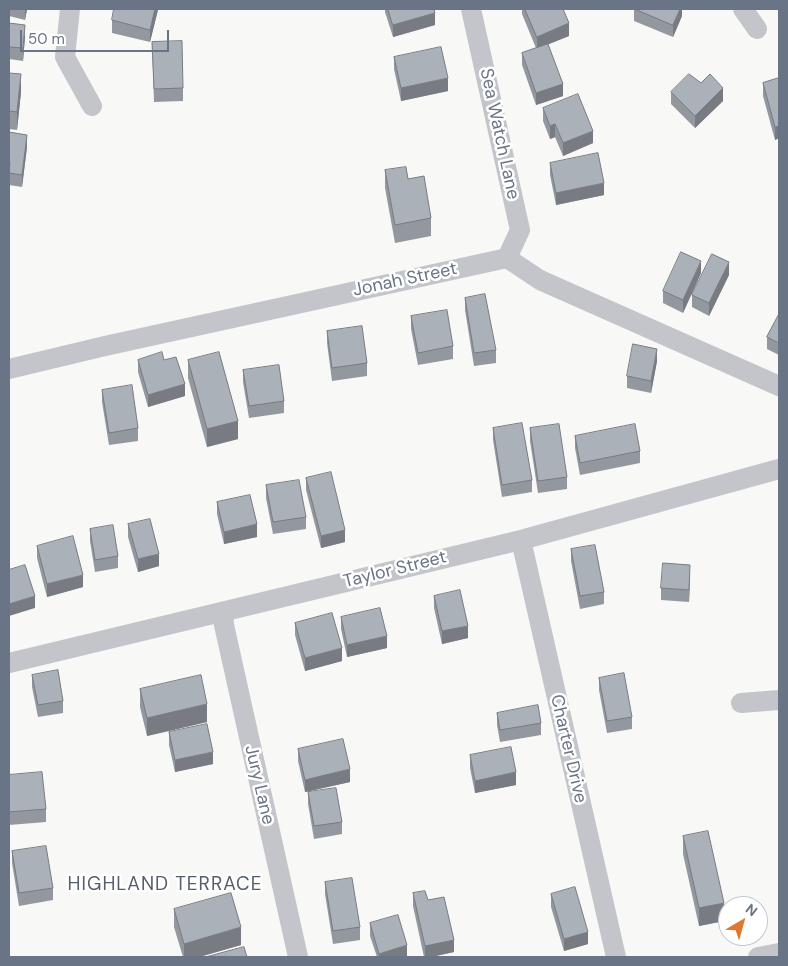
<!DOCTYPE html>
<style>
body{margin:0}
#map{position:relative;width:788px;height:966px;overflow:hidden;background:#f8f9f6;font-family:"DM Sans",sans-serif}
canvas{display:block}
.frame{position:absolute;inset:0;border:10px solid #697487;pointer-events:none}
.north{position:absolute;left:718px;top:896px;width:50px;height:50px;box-sizing:border-box;background:#fff;border:1px solid #c3c7cf;border-radius:50%;rotate:38deg;font-size:14px;font-weight:700;line-height:20px;text-align:center;color:#697487}
.north::after{content:'';display:block;margin:auto;width:18px;height:22px;background:#df7930;clip-path:polygon(50% 0,100% 100%,50% 72%,0 100%)}
.scale{position:absolute;left:20px;top:30px;width:149px;height:22px;box-sizing:border-box;border:2px solid #697487;border-top:0;padding-left:6px;font-size:15px;line-height:18px;white-space:nowrap;color:#697487;-webkit-text-stroke:4px #fff;paint-order:stroke}
</style>
<div id="map">
<canvas width="788" height="966"></canvas>
<div class="frame"></div>
<div class="north">N</div>
<div class="scale">50 m</div>
</div>
<script>
const g = document.querySelector('canvas').getContext('2d');
g.lineJoin = 'round';
function stroke(path, color, width, dash) { g.strokeStyle = color; g.lineWidth = width; g.lineCap = dash ? 'butt' : 'round'; g.setLineDash(dash || []); g.stroke(path); }
function fill(path, color) { g.fillStyle = color; g.fill(path, 'evenodd'); }
function drawText(font, color, halo, rows, align = 'center') {
  g.font = font + ' "DM Sans",sans-serif'; g.lineWidth = 5; g.setLineDash([]); g.textBaseline = 'middle'; g.strokeStyle = halo; g.fillStyle = color; for (const [text, x, y, turn = 0] of rows) {
    g.save(); g.translate(x, y); g.rotate((+turn || 0) * Math.PI / 180); g.textAlign = isNaN(turn) ? turn : align; if (halo) g.strokeText(text, 0, 0); g.fillText(text, 0, 0); g.restore();
  }
}
stroke(new Path2D(`
 M70 9 65 57 92 106
 M471 9 520 230 507 258
 M743 9 757 29
 M9 369 105 346 507 258 540 280 779 386
 M521 540 616 957
 M223 612 224 625 298 957
 M9 663 521 540 779 469
 M741 703 779 700
 M758 957 779 953`), '#c3c5ca', 20);
fill(new Path2D(`
 M9 9H27L25 20 9 16Z
 M158 9 150 42 112 33V20Z
 M385 9H434L435 25 393 37 385 12Z
 M522 9H563L569 36 548 44 563 96 536 105 522 65V53L536 48 522 14Z
 M634 9H682V16L673 37 634 21Z
 M9 23 25 37 23 61 9 59Z
 M152 42 183 88V101L154 102Z
 M394 57 448 91 401 101 394 69Z
 M9 73 21 92 17 130 9 129Z
 M779 78V138L775 140 763 96V83Z
 M671 92 723 101 695 128 671 104Z
 M543 108 593 143 563 156 555 137 550 139 543 121Z
 M9 132 27 147 22 187 9 185Z
 M550 163 604 195 556 205 550 175Z
 M385 170 408 179 431 218V236L395 243 385 188Z
 M701 273 683 313 663 303V291Z
 M729 275 709 316 692 307V295Z
 M465 298 496 350V363L474 366 465 310Z
 M779 314V355L767 349V337Z
 M411 316 453 346V359L418 365 411 329Z
 M327 331 367 363V376L332 381 327 343Z
 M138 360H164L185 396 148 407 138 372Z
 M188 360 238 439 207 447 188 378Z
 M657 361 651 393 627 388V376Z
 M243 370 284 401V413L249 418 243 382Z
 M102 390 138 428V441L109 445 102 402Z
 M493 428 532 480V492L502 497 493 440Z
 M530 428 567 477V489L538 493 530 441Z
 M575 436 640 451V463L580 475 575 448Z
 M306 478 345 542 321 548 306 490Z
 M266 485 306 517V529L273 534 266 498Z
 M217 502 257 537 224 544 217 514Z
 M128 524 159 566 138 572 128 537Z
 M90 529 118 556V568L95 572 90 541Z
 M37 546 83 587 47 597 37 558Z
 M571 549 604 592V604L580 609 571 561Z
 M690 577 689 602 661 600V588Z
 M434 596 468 638 442 644 434 608Z
 M341 617 387 648 347 657 341 629Z
 M295 623 342 661 305 671 295 635Z
 M32 675 63 701V713L38 717 32 687Z
 M599 678 632 717V729L607 733 599 690Z
 M140 689 207 722 147 736 140 707Z
 M497 713 541 723V735L500 742 497 725Z
 M169 732 213 764 175 772 169 745Z
 M298 749 350 782 305 792 298 761Z
 M470 755 516 785 475 793 470 768Z
 M9 775 46 809V822L9 825Z
 M308 792 342 822V834L314 839 308 804Z
 M683 836 724 921 699 926 683 854Z
 M12 851 53 888V900L19 906 12 863Z
 M325 882 360 927V940L333 944 325 894Z
 M413 893 428 900 454 952 431 957H424L413 906Z
 M551 894 588 944 564 951 551 907Z
 M174 909 241 945 199 957H183L174 927Z
 M370 923 407 957H377L370 936Z`), '#93989f');
fill(new Path2D(`
 M25 9H27L25 20Z
 M155 9H158V10L150 42V30Z
 M680 9H682V16L673 37V25Z
 M435 13V25L393 37V25Z
 M569 23V36L537 49V37Z
 M25 25V37L23 61V48Z
 M21 74V92L17 130V112Z
 M448 78V91L401 101V88Z
 M563 84V96L536 105V93Z
 M723 88V101L695 128V116Z
 M555 124V137L550 139V126Z
 M779 126V138L775 140V127Z
 M593 131V143L563 156V143Z
 M27 135V147L22 187V175Z
 M604 183V195L556 205V193Z
 M701 261V273L683 313V300Z
 M729 262V275L709 316V303Z
 M657 349V361L651 393V381Z
 M185 384V396L148 407V395Z
 M238 421V439L207 447V429Z
 M257 524V537L224 544V532Z
 M345 530V542L321 548V536Z
 M159 554V566L138 572V559Z
 M690 565V577L689 602V590Z
 M83 575V587L47 597V584Z
 M35 596V608L9 616V604Z
 M468 626V638L442 644V631Z
 M387 636V648L347 657V645Z
 M342 648V661L305 671V658Z
 M207 704V722L147 736V718Z
 M213 752V764L175 772V760Z
 M350 769V782L305 792V780Z
 M516 772V785L475 793V781Z
 M724 903V921L699 926V908Z
 M241 927V945L199 957H184V944Z
 M588 932V944L564 951V939Z
 M454 940V952L431 957H425V946Z
 M407 945V957H379V954Z`), '#787c82');
const building = new Path2D(`
 M114 9H155L150 30 112 20Z
 M388 9H434L435 13 393 25Z
 M525 9H563L569 23 537 37Z
 M635 9H680L673 25Z
 M9 23 25 25 23 48 9 47Z
 M182 41 183 88 154 89 152 42Z
 M548 44 563 84 536 93 522 53Z
 M441 47 448 78 401 88 394 57Z
 M9 73 21 74 17 112 9 111Z
 M689 74 701 83 710 74 723 88 695 116 671 92Z
 M779 78V126L775 127 763 83Z
 M578 94 593 131 563 143 555 124 550 126 543 108Z
 M9 132 27 135 22 175 9 173 10 163H9Z
 M598 153 604 183 556 193 550 163Z
 M406 167 408 179 424 176 431 218 395 225 385 170Z
 M681 252 701 261 683 300 663 291Z
 M712 254 729 262 709 303 692 295Z
 M485 294 496 350 474 353 465 298Z
 M447 310 453 346 418 353 411 316Z
 M779 314V343L767 337Z
 M362 326 367 363 332 368 327 331Z
 M633 344 657 349 651 381 627 376Z
 M162 352 164 360 176 357 185 384 148 395 138 360Z
 M219 352 238 421 207 429 188 360Z
 M279 365 284 401 249 406 243 370Z
 M132 385 138 428 109 433 102 390Z
 M522 423 532 480 502 485 493 428Z
 M559 424 567 477 538 481 530 428Z
 M635 424 640 451 580 463 575 436Z
 M331 472 345 530 321 536 306 478Z
 M299 480 306 517 273 522 266 485Z
 M250 495 257 524 224 532 217 502Z
 M150 519 159 554 138 559 128 524Z
 M113 525 118 556 95 560 90 529Z
 M73 536 83 575 47 584 37 546Z
 M595 545 604 592 580 596 571 549Z
 M663 563 690 565 689 590 661 588Z
 M25 565 35 596 9 604V570Z
 M460 590 468 626 442 631 434 596Z
 M380 608 387 636 347 645 341 617Z
 M332 613 342 648 305 658 295 623Z
 M58 670 63 701 38 705 32 675Z
 M624 673 632 717 607 721 599 678Z
 M201 675 207 704 147 718 140 689Z
 M538 705 541 723 500 730 497 713Z
 M207 724 213 752 175 760 169 732Z
 M343 739 350 769 305 780 298 749Z
 M511 747 516 772 475 781 470 755Z
 M42 772 46 809 9 812V775Z
 M336 788 342 822 314 826 308 792Z
 M708 831 724 903 699 908 683 836Z
 M46 846 53 888 19 893 12 851Z
 M352 878 360 927 333 931 325 882Z
 M575 887 588 932 564 939 551 894Z
 M425 891 428 900 444 897 454 940 425 946 413 893Z
 M231 893 241 927 184 944 174 909Z
 M398 915 407 945 379 954 370 923Z
 M244 947 247 957H206Z`);
fill(building, '#abb1b9');
stroke(building, '#787c82', 1);
drawText('18px', '#697487', '#fff', [
 ["Sea Watch Lane",499,134,78],
 ["Jonah Street",405,280,-12],
 ["Taylor Street",395,570,-14],
 ["Charter Drive",568,749,77],
 ["Jury Lane",259,785,77]
]);
g.letterSpacing = '1px';
drawText('19px', '#565e6c', '#fff', [
 ["HIGHLAND TERRACE",165,885]
]);
g.letterSpacing = '0px';
</script>
